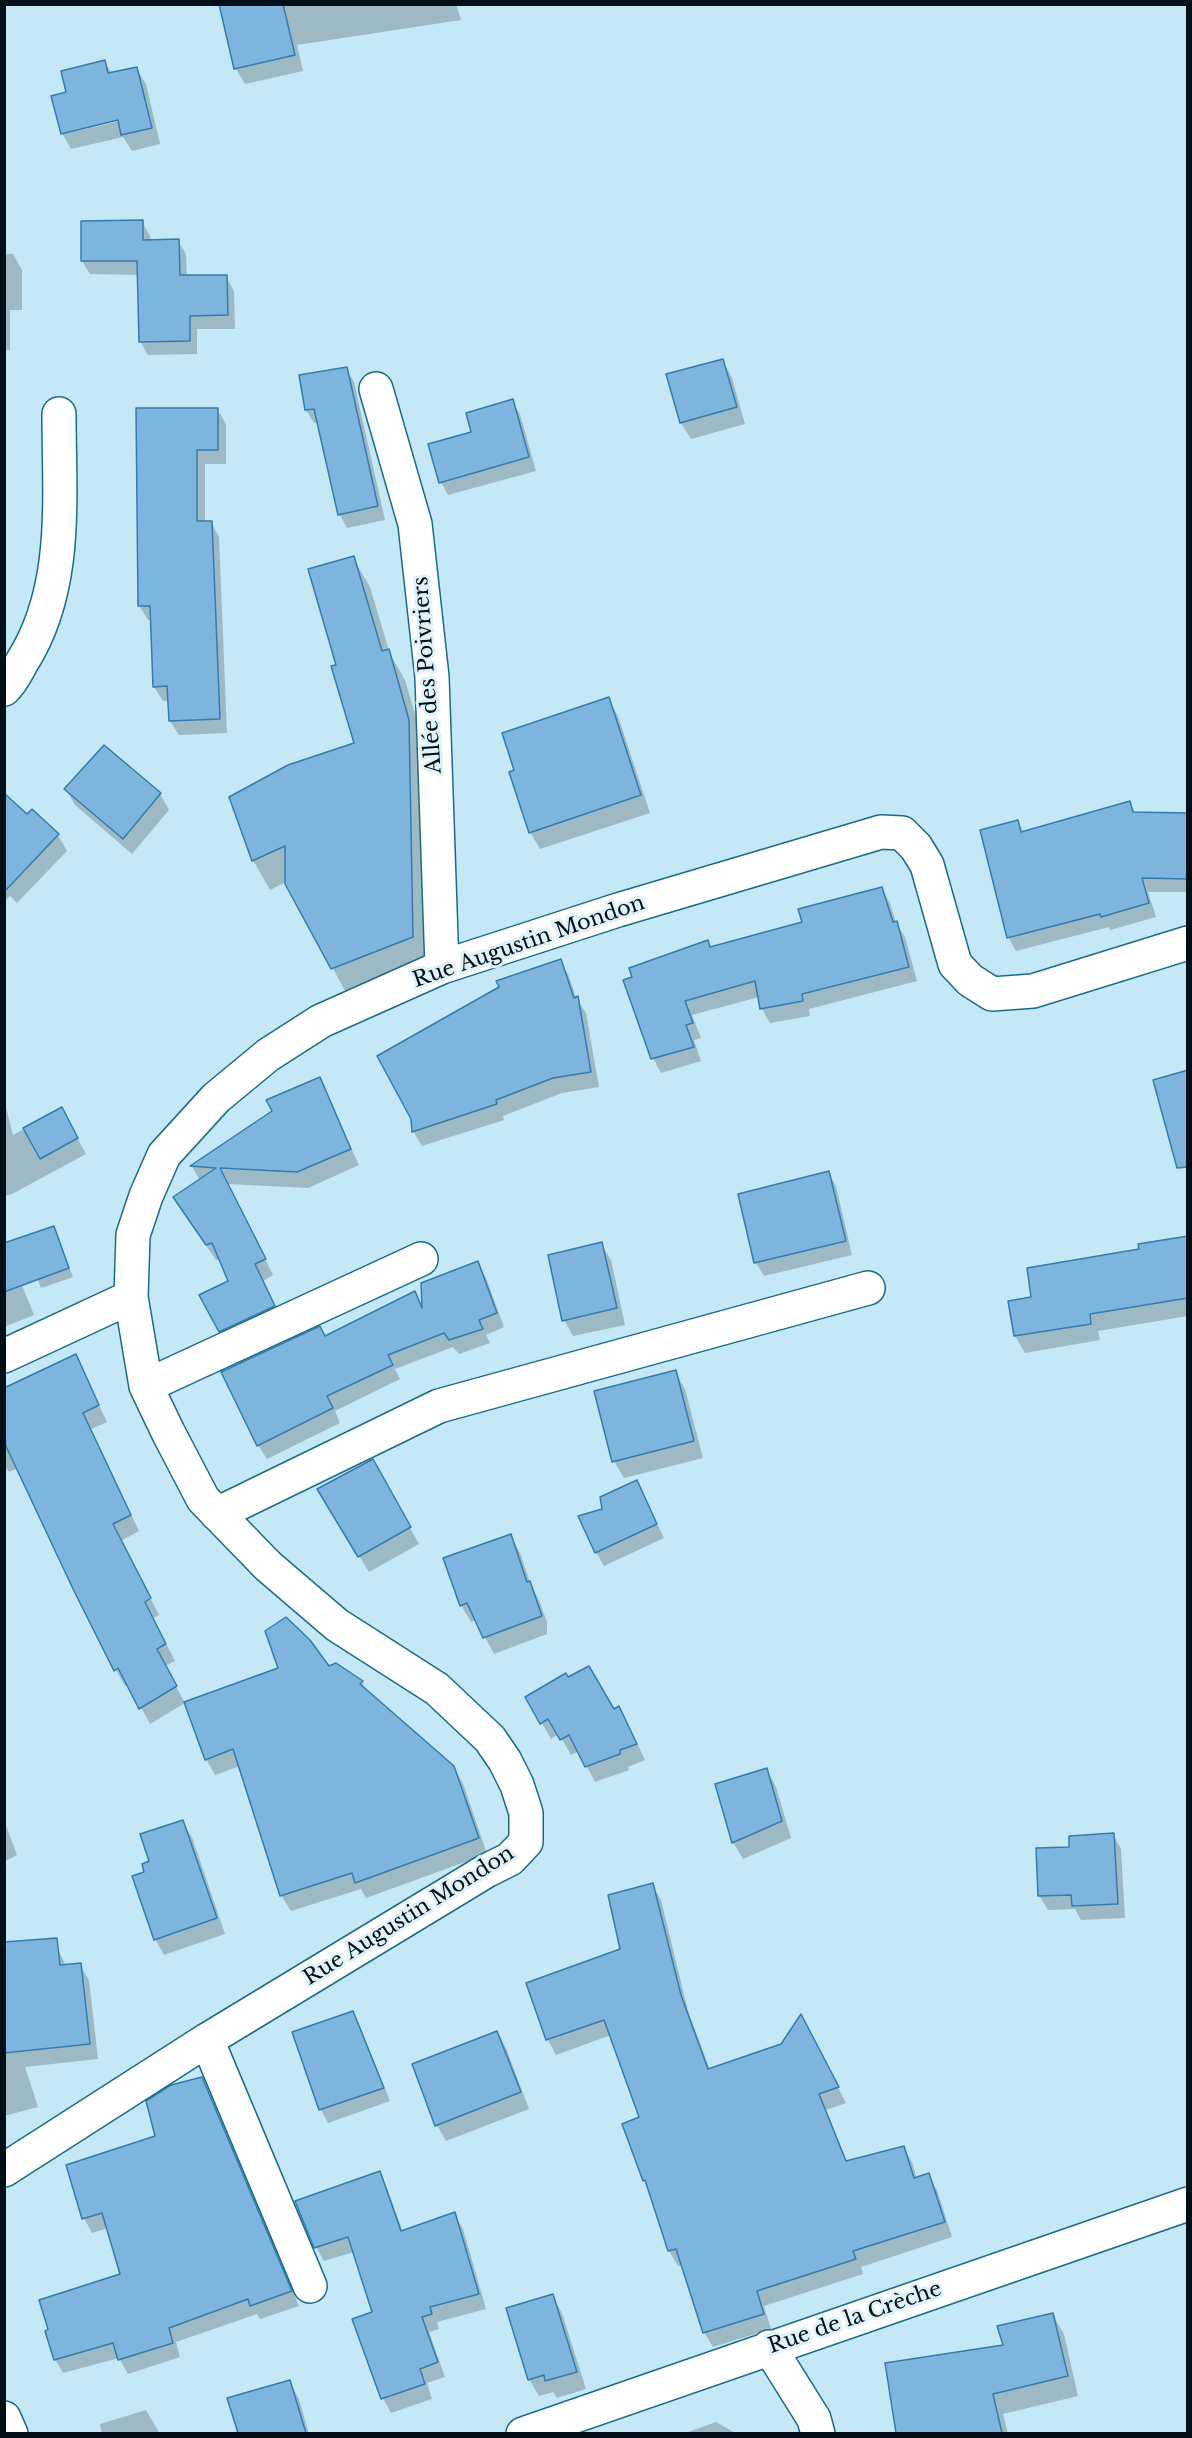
<!DOCTYPE html>
<meta charset="utf-8">
<style>
body{margin:0}
#map{position:relative;width:1192px;height:2438px;overflow:hidden;background:#c4e8f6;font-family:"Libre Baskerville",serif}
canvas{display:block}
.frame{position:absolute;inset:0;border:6px solid #000f16;pointer-events:none}
</style>
<div id="map">
<canvas width="1192" height="2438"></canvas>
<div class="frame"></div>
</div>
<script>
const g = document.querySelector('canvas').getContext('2d');
g.lineJoin = 'round';
function fill(path, color) { g.fillStyle = color; g.fill(path, 'evenodd'); }
function stroke(path, color, width, dash) { g.strokeStyle = color; g.lineWidth = width; g.lineCap = dash ? 'butt' : 'round'; g.setLineDash(dash || []); g.stroke(path); }
function drawText(font, color, halo, rows, align = 'center') {
  g.font = font + ' "Libre Baskerville",serif'; g.lineWidth = 6; g.setLineDash([]); g.textBaseline = 'middle'; g.strokeStyle = halo; g.fillStyle = color; for (const [text, x, y, turn = 0] of rows) {
    g.save(); g.translate(x, y); g.rotate((+turn || 0) * Math.PI / 180); g.textAlign = isNaN(turn) ? turn : align; if (halo) g.strokeText(text, 0, 0); g.fillText(text, 0, 0); g.restore();
  }
}
fill(new Path2D(`
 M229 4H456L461 20 297 45 303 71 245 84 236 69 221 7Z
 M105 62 112 74 136 68 146 84 160 144 132 151 123 137 71 149 62 133 67 94ZM125 117V120L64 134V131Z
 M142 222 150 236V241H178L186 254 187 277H226L234 291 235 329H197V354L148 355 140 341 139 275 90 274 82 261Z
 M4 254H13L22 270V310H10V350H4Z
 M723 361 732 378 745 424 691 439 681 423Z
 M346 369 354 382 385 520 347 528 340 515 319 422 314 423 306 410Z
 M512 401 520 414 536 471 448 495 441 482 473 433Z
 M138 409H217L226 424V464H205V522H211L219 537 227 733 179 735 170 721 169 701H163L154 687 152 620H148L139 605Z
 M353 558 370 587 390 654 405 680 426 751 429 967 349 998 286 882 270 890 253 860 356 744 338 666Z
 M608 699 618 716 650 813 540 849 530 832Z
 M66 789 160 794 169 810 132 854 75 805Z
 M1129 802 1135 813 1188 814V892H1148L1156 917 1110 930 1109 927 1016 951 1008 937 1017 821 1024 833Z
 M4 812 27 816 58 835 67 851 17 903 10 896 4 902Z
 M881 888 890 903 896 923 905 937 917 981 809 1009 810 1016 770 1023 762 1009 759 997 692 1015 701 1038 694 1040 701 1061 661 1073 653 1058 707 942 711 948 804 923Z
 M560 961 569 976 576 998 586 1013 599 1087 562 1093 503 1116 504 1120 422 1146 413 1131V1119Z
 M319 1079 359 1165 308 1188 228 1184 273 1275 263 1281 283 1322 230 1347 201 1295 230 1281 220 1259 216 1260 184 1213 200 1180 192 1167Z
 M4 1099 13 1135 61 1109 86 1154 12 1194 4 1196Z
 M829 1173 836 1186 852 1255 764 1276 756 1263 739 1195Z
 M53 1227 73 1277 41 1288 22 1239Z
 M1188 1237V1316L1098 1331 1100 1340 1025 1353 1015 1336 1010 1302 1033 1298 1141 1250Z
 M601 1244 611 1260 625 1325 573 1336 564 1320Z
 M477 1263 486 1278 504 1327 486 1335 490 1343 459 1354 453 1347 395 1369 400 1379 335 1411 340 1423 267 1459 258 1445 325 1337 414 1293 424 1310Z
 M4 1268 19 1278 34 1315 4 1327Z
 M75 1356 107 1422 91 1429 139 1531 121 1541 159 1615 153 1618 175 1661 165 1666 185 1703 150 1724 128 1684 125 1686 116 1670 75 1590 18 1468 9 1472 4 1465V1390Z
 M675 1372 685 1389 703 1458 624 1478 614 1461Z
 M372 1461 419 1544 369 1572 328 1505Z
 M644 1496 664 1538 604 1566 596 1552 604 1510Z
 M510 1536 520 1553 531 1585 539 1600 547 1622V1634L494 1654 476 1620 471 1622 461 1605Z
 M336 1664 362 1682 368 1693 453 1767 463 1783 487 1854 366 1898 361 1889 291 1911 281 1895 240 1766 215 1775 206 1759 329 1667Z
 M568 1679 614 1711 628 1724 645 1760 628 1767 629 1770 595 1782 579 1751 571 1755 559 1734 551 1739 527 1697Z
 M767 1770 776 1787 791 1838 743 1859 733 1842Z
 M4 1820 17 1855 4 1862Z
 M182 1822 192 1837 225 1934 164 1955 155 1939 146 1873 151 1862Z
 M1113 1834 1121 1849 1125 1918 1081 1920 1075 1909 1048 1910 1039 1895 1070 1848Z
 M652 1885 661 1900 688 2011 710 2070 782 2046 809 2031 846 2103 826 2110 847 2162 903 2147 912 2162 917 2179 928 2175 937 2190 952 2237 861 2267 863 2274 764 2306 771 2329 713 2347 704 2332 682 2265 678 2266 669 2251 649 2188 644 2180 641 2118 611 2035 556 2055 548 2040 528 1984 622 1950Z
 M57 1947 66 1966 80 1965 89 1980 98 2059 25 2067 38 2107 4 2116V1964Z
 M352 2013 360 2026 390 2101 328 2123 321 2110 294 2033Z
 M497 2032 506 2048 529 2109 446 2141 437 2125Z
 M201 2079 210 2093 299 2306 260 2319 257 2314 176 2342 180 2357 128 2374 119 2358 63 2373 55 2359 122 2275 108 2228 92 2233 84 2218 157 2137Z
 M379 2173 387 2188 403 2232 454 2214 463 2229 486 2309 437 2322 439 2329 429 2332 445 2377 427 2383 432 2399 391 2413 383 2398 374 2312 354 2252 324 2261 316 2247Z
 M552 2296 562 2313 586 2389 557 2398 553 2392 539 2396 529 2379Z
 M1052 2314 1064 2334 1078 2396 1003 2414 1008 2434H897L886 2364 1005 2346Z
 M290 2382 299 2399 309 2434H239L229 2399Z
 M146 2410 160 2434H102L100 2424Z
 M716 2422 737 2434H683Z`), '#0003');
const building = new Path2D(`
 M219 4H283L295 55 234 69Z
 M105 60 108 73 137 67 152 128 121 135 118 120 61 134 51 96 66 92 61 71Z
 M143 220V240L179 239 180 275H227L228 315 190 316V341L139 342 137 261H81V221Z
 M723 359 737 407 680 423 666 374Z
 M347 367 378 506 338 515 314 409 305 410 299 375Z
 M513 399 529 457 439 483 428 444 471 432 466 413Z
 M136 408H218V450H197V521H212L220 719 169 721 167 686 153 687 150 606H138Z
 M354 556 382 651 389 649 409 720 413 937 331 969 285 884V846L252 861 229 797 288 765 354 743 331 666 336 665 308 569Z
 M609 697 641 795 529 833 509 772 514 770 502 733Z
 M104 745 161 793 123 839 64 789Z
 M4 793 27 814 32 809 59 834 4 892Z
 M1130 801 1133 812 1188 813V879L1142 878 1149 903 1101 917 1100 914 1007 938 980 830 1018 820 1021 832Z
 M882 887 893 922 897 921 909 967 802 994 803 1001 760 1009 755 981 685 1001 693 1023 686 1025 694 1047 651 1059 623 980 632 977 629 968 708 940 710 947 802 922 798 909Z
 M561 959 574 998 578 996 591 1072 553 1078 496 1100 497 1104 412 1132 411 1119 377 1056 499 987 496 981Z
 M1188 1070V1167L1177 1168 1153 1080Z
 M320 1077 351 1149 297 1172 220 1168 266 1259 255 1264 275 1306 219 1332 199 1295 228 1281 212 1243 206 1245 173 1197 216 1168 190 1166 272 1111 266 1100Z
 M62 1107 78 1138 40 1159 23 1128Z
 M829 1171 846 1241 754 1263 738 1194Z
 M54 1226 69 1268 4 1292V1243Z
 M1188 1236V1298L1090 1314 1091 1324 1014 1336 1008 1301 1031 1297 1027 1268 1139 1249 1138 1244Z
 M602 1242 617 1308 562 1321 548 1255Z
 M478 1261 497 1313 479 1320 483 1329 449 1340 444 1333 388 1355 393 1365 327 1396 333 1408 257 1446 221 1372 320 1326 325 1336 415 1291 422 1308 421 1283Z
 M76 1354 99 1405 83 1413 131 1515 113 1524 151 1598 145 1602 166 1644 157 1649 177 1686 139 1709 118 1668 114 1671 74 1591 4 1442V1388Z
 M676 1370 694 1441 612 1462 594 1391Z
 M373 1459 411 1527 358 1557 317 1489Z
 M637 1480 657 1524 595 1553 578 1516 602 1509 600 1497Z
 M511 1534 527 1582 530 1581 542 1616 483 1638 467 1603 460 1606 443 1558Z
 M286 1617 310 1640 329 1666 336 1663 363 1681 360 1684 454 1766 479 1838 355 1883 352 1873 280 1896 233 1749 205 1760 184 1702 278 1668 265 1631Z
 M589 1666 614 1709 619 1706 637 1744 620 1750V1754L585 1767 569 1735 560 1740 548 1719 540 1724 525 1697 566 1673 568 1677Z
 M767 1768 782 1821 732 1843 715 1784Z
 M183 1820 217 1918 154 1940 132 1876 144 1872 142 1864 149 1861 140 1834Z
 M1114 1833 1118 1904 1072 1906 1071 1895 1038 1896 1036 1848 1069 1847V1836Z
 M653 1883 681 1995 708 2069 781 2044 801 2014 839 2087 819 2094 846 2161 904 2146 914 2178 929 2173 945 2222 853 2251 856 2259 757 2291 764 2314 703 2333 676 2249 668 2251 645 2180 643 2181 622 2124 639 2117 604 2020 546 2040 526 1983 620 1949 608 1895Z
 M57 1938 60 1965 81 1963 90 2044 4 2053V1942Z
 M353 2011 384 2088 319 2110 292 2032Z
 M497 2031 521 2092 435 2126 412 2064Z
 M202 2077 292 2291 250 2306 248 2299 169 2328 173 2343 118 2360 113 2343 54 2360 45 2331 48 2329 39 2300 120 2274 102 2213 82 2219 66 2165 155 2136 146 2101 171 2085Z
 M380 2171 401 2231 455 2212 479 2294 430 2307 432 2314 422 2317 438 2362 420 2369 425 2384 381 2399 352 2319 372 2312 348 2237 314 2248 295 2201Z
 M553 2294 577 2372 545 2381 544 2375 528 2380 506 2308Z
 M1053 2313 1068 2376 993 2394 1002 2433H896L885 2363 1003 2345 997 2326Z
 M290 2380 306 2433H238L227 2398Z`);
fill(building, '#7db5df');
stroke(building, '#337cae', 1.5);
const minor = new Path2D(`
 M376 389 415 524 432 677 442 967
 M4 689C12 682 17 671 22 662 69 588 59 498 59 414
 M4 1356 131 1297
 M146 1386 421 1259
 M217 1514 439 1406 868 1288
 M207 2040 310 2286
 M4 2170 207 2040 486 1871 510 1859 526 1842V1813L517 1785 505 1761 490 1739 437 1689 337 1625 268 1566 203 1499 168 1432 146 1386 131 1297 133 1235 146 1196 164 1155 216 1098 268 1055 321 1021 442 967 618 910 881 832 902 833 916 847 927 865 955 964 970 980 992 994 1033 991 1188 943
 M769 2347 814 2419 818 2434
 M4 2418 11 2434
 M523 2434 1188 2204`);
stroke(minor, '#186d86', 36);
stroke(minor, '#fff', 33);
drawText('21px', '#000f16', '#e0f2f9', [
 ["Allée des Poivriers",428,675,-94],
 ["Rue Augustin Mondon",529,942,-19],
 ["Rue Augustin Mondon",409,1916,-32],
 ["Rue de la Crèche",855,2318,-19]
]);
</script>
